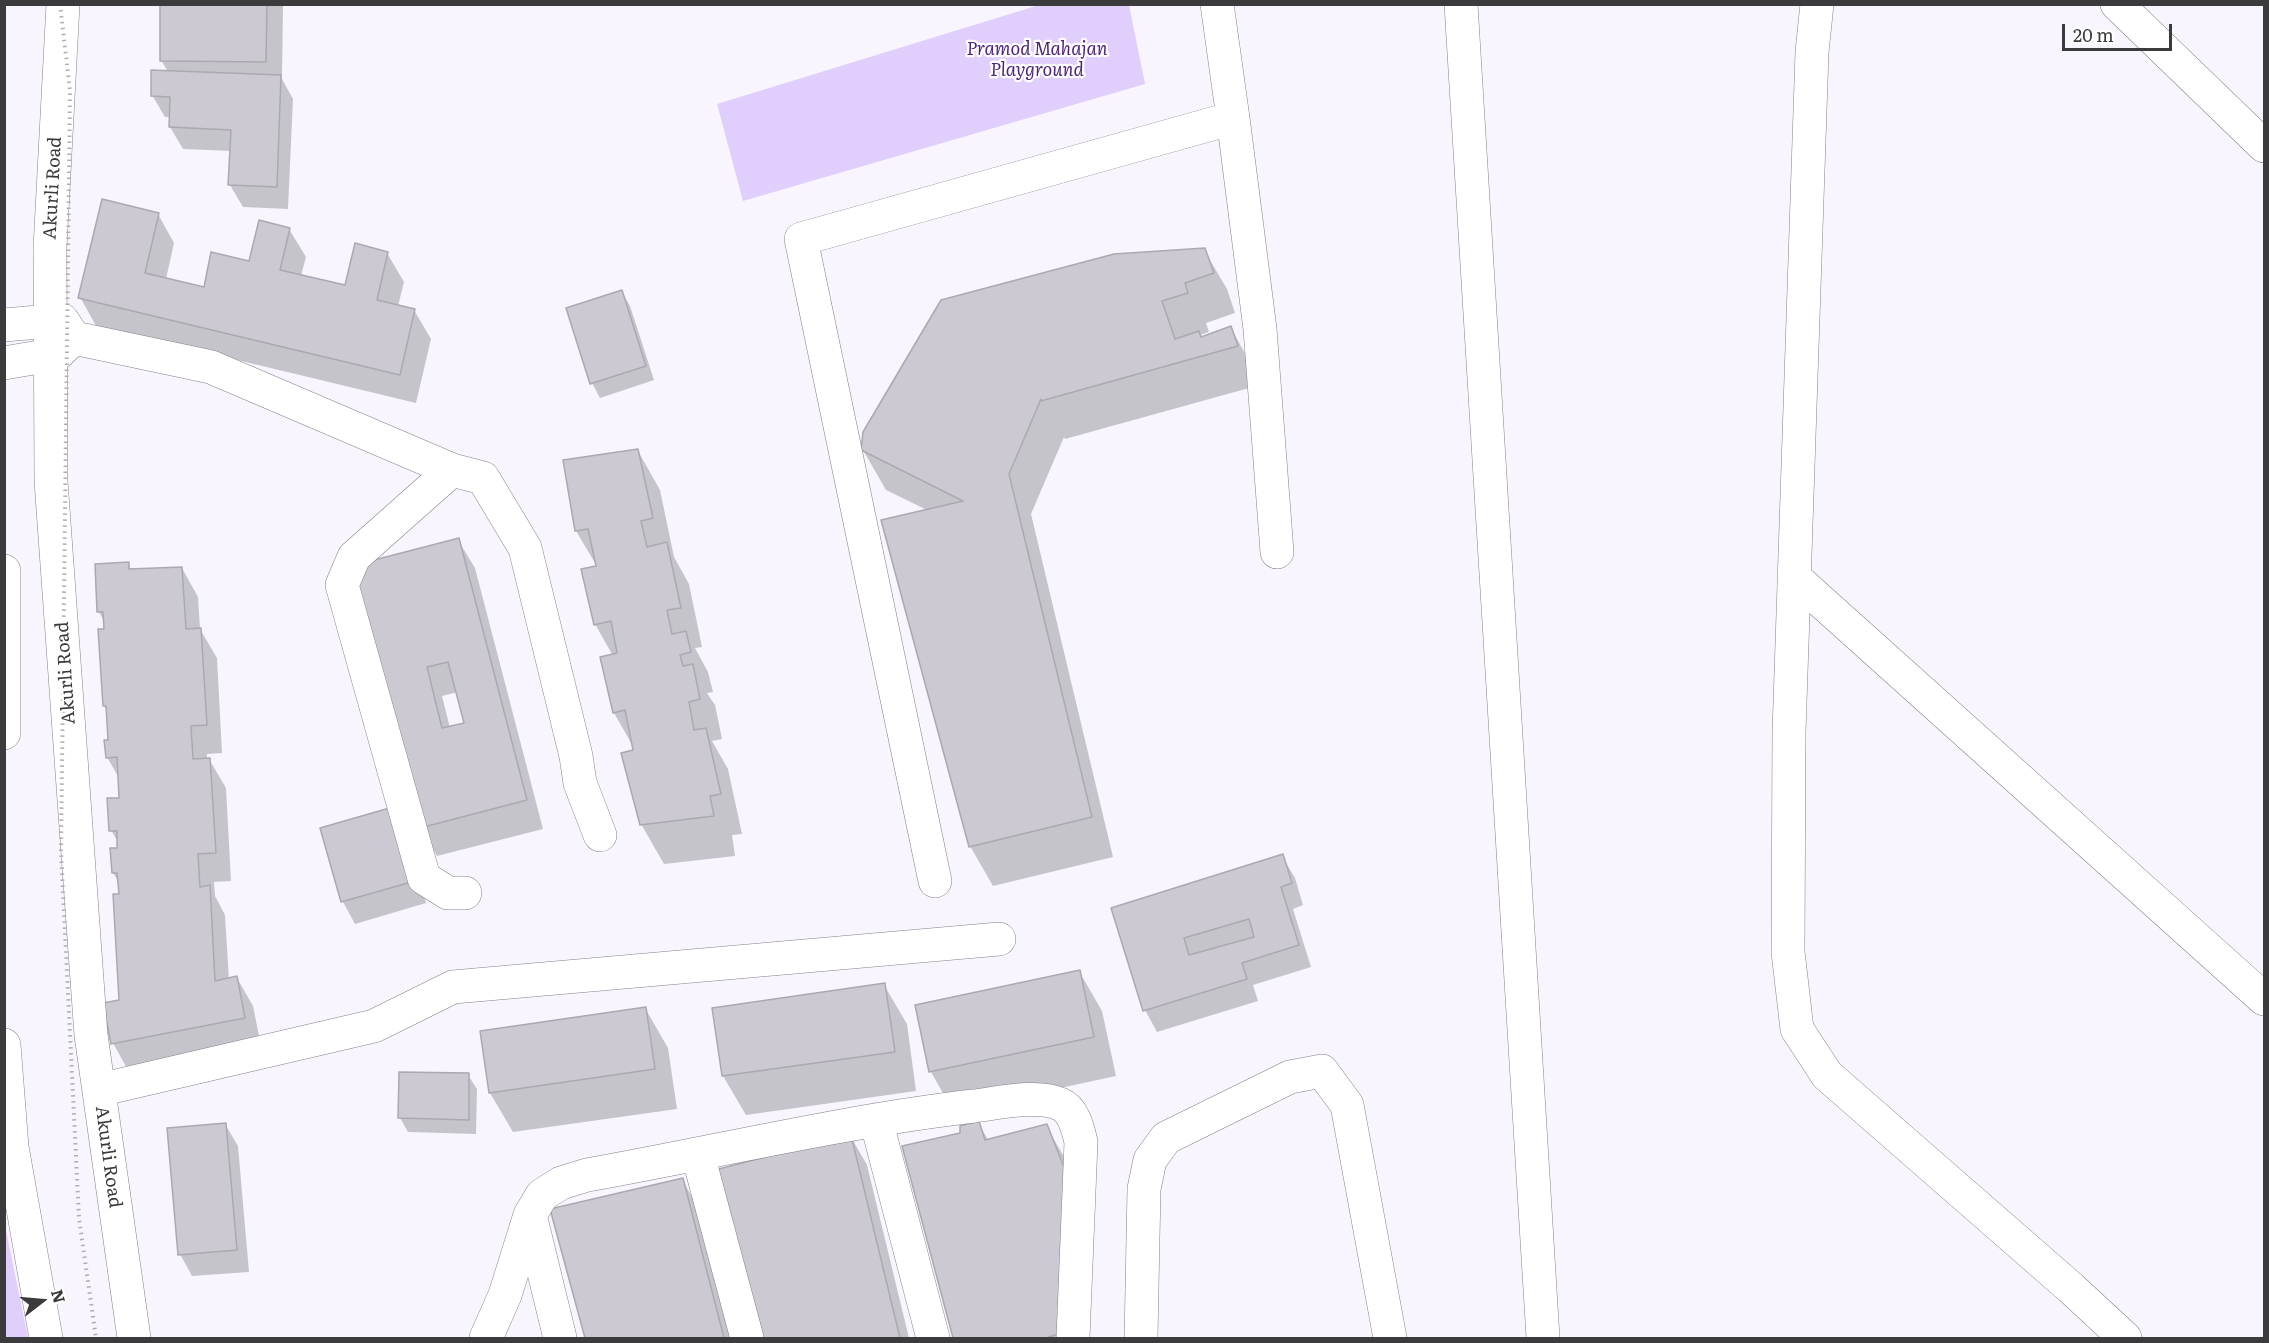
<!DOCTYPE html>
<style>
body{margin:0}
#map{position:relative;width:2269px;height:1343px;overflow:hidden;background:#f8f5fe;font-family:Literata,serif}
canvas{display:block}
.frame{position:absolute;inset:0;border:6px solid #3b3a3d;pointer-events:none}
.north{position:absolute;left:12px;top:1271px;width:60px;height:60px;-webkit-text-stroke:4px #fff;paint-order:stroke;rotate:74deg;font-size:16px;font-weight:700;line-height:24px;text-align:center;color:#3b3a3d}
.north::after{content:'';display:block;margin:auto;width:21px;height:27px;background:#3b3a3d;clip-path:polygon(50% 0,100% 100%,50% 72%,0 100%)}
.scale{position:absolute;left:2062px;top:24px;width:110px;height:27px;box-sizing:border-box;border:3px solid #3b3a3d;border-top:0;padding-left:8px;font-size:18px;line-height:21px;white-space:nowrap;color:#3b3a3d;-webkit-text-stroke:4px #fff;paint-order:stroke}
</style>
<div id="map">
<canvas width="2269" height="1343"></canvas>
<div class="frame"></div>
<div class="north">N</div>
<div class="scale">20 m</div>
</div>
<script>
const g = document.querySelector('canvas').getContext('2d');
g.lineJoin = 'round';
function fill(path, color) { g.fillStyle = color; g.fill(path, 'evenodd'); }
function stroke(path, color, width, dash) { g.strokeStyle = color; g.lineWidth = width; g.lineCap = dash ? 'butt' : 'round'; g.setLineDash(dash || []); g.stroke(path); }
function drawText(font, color, halo, rows, align = 'center') {
  g.font = font + ' Literata,serif'; g.lineWidth = 4.5; g.setLineDash([]); g.textBaseline = 'middle'; g.strokeStyle = halo; g.fillStyle = color; for (const [text, x, y, turn = 0] of rows) {
    g.save(); g.translate(x, y); g.rotate((+turn || 0) * Math.PI / 180); g.textAlign = isNaN(turn) ? turn : align; if (halo) g.strokeText(text, 0, 0); g.fillText(text, 0, 0); g.restore();
  }
}
fill(new Path2D(`
 M1039 5H1129L1145 84 743 201 717 104Z
 M4 1225H5L28 1338H5Z`), '#e0cffc');
fill(new Path2D(`
 M162 4H283L282 79 293 99 288 209 243 207 230 185 231 151 183 149 170 127V117H165L152 95 168 72 161 60Z
 M158 214 174 243 166 279 205 289 250 263 289 229 306 257 301 276 347 287 387 253 404 282 398 306 414 310 431 339 416 403 96 326 80 297Z
 M1204 250 1227 289 1235 313 1206 323 1209 332 1200 335 1201 338 1231 328 1253 368 1260 385 1065 439 1064 437 1031 514 1113 857 993 886 970 846 927 510 886 490 863 450Z
 M622 292 630 306 654 380 600 398 592 383Z
 M638 451 660 490 674 557 689 584 702 647 695 648 708 672 713 692 707 693 715 705 722 739 712 741 728 769 742 834 732 835 735 856 664 864 641 824 634 748 614 713 602 658 613 656 595 624 598 568 576 531 565 461Z
 M458 540 475 568 543 829 437 856 421 828 353 567ZM458 692 466 724 450 728 442 696Z
 M128 564 132 571 182 568 198 597 200 629 217 658 222 753 207 754V760L209 759 226 788 231 881 214 882 215 896 225 915 229 980 237 978 253 1006 261 1046 129 1072 113 1043 120 1001 121 895 120 884 113 873 119 844 111 830 121 799 119 778 107 757 110 742 108 712 104 706 105 623 99 612Z
 M322 829 405 830 426 903 355 924 343 902Z
 M1282 856 1295 878 1303 905 1293 909 1311 967 1253 985 1258 1001 1157 1032 1145 1010 1113 909Z
 M1079 971 1102 1011 1116 1076 953 1111 931 1072 917 1006Z
 M884 985 907 1024 916 1091 746 1115 723 1076 714 1009Z
 M645 1008 668 1048 677 1109 513 1132 490 1093Z
 M468 1075 477 1089 476 1134 408 1132 400 1118Z
 M978 1123 989 1141 1046 1126 1063 1155 1083 1205 1078 1338H954L903 1147 962 1134Z
 M225 1124 238 1146 249 1272 192 1276 180 1254Z
 M851 1137 867 1165 909 1338H751Z
 M682 1179 698 1208 732 1338H587L551 1210Z`), '#0003');
const building = new Path2D(`
 M160 4H267L266 62 160 61Z
 M151 70 281 75 277 187 228 185 231 130 169 127 170 97 151 96Z
 M102 199 159 213 145 273 204 287 211 252 249 261 259 220 290 228 280 270 345 285 355 243 388 252 377 300 415 309 400 375 78 298Z
 M1205 248 1214 273 1185 283 1188 293 1162 301 1175 339 1199 331 1201 337 1231 326 1238 346 1041 401V399L1009 474 1092 817 969 847 881 520 963 501 861 450 863 432 941 300 1114 254Z
 M622 290 646 366 590 384 566 308Z
 M638 449 653 518 641 521 647 547 667 542 681 608 667 610 672 634 686 631 691 652 680 655 683 666 693 664 700 699 689 702 694 730 706 728 721 794 710 796 714 816 640 825 621 753 633 750 625 710 613 713 600 657 617 653 611 621 594 625 581 569 596 566 588 529 575 531 563 460Z
 M459 538 527 800 420 828 351 566ZM448 662 464 723 442 728 427 667Z
 M129 562V569L182 567 186 629 201 628 207 725 191 726 193 759 210 758 216 853 198 854 200 887 210 885 215 981 237 976 245 1018 111 1044 103 1003 119 1000 113 894H119L117 873H112L110 848H117V831H109L107 798H119L117 757 106 758 104 740H108L106 706H103L98 629H104L103 612H97L95 564Z
 M393 807 415 881 341 902 320 828Z
 M1283 854 1292 883 1281 887 1299 945 1242 963 1247 979 1143 1011 1111 908ZM1249 919 1254 937 1189 955 1184 938Z
 M1080 970 1094 1037 929 1072 915 1005Z
 M885 983 895 1052 722 1076 712 1008Z
 M646 1007 655 1069 489 1093 480 1031Z
 M399 1072 469 1073V1120L398 1118Z
 M979 1121 985 1140 1047 1124 1067 1175 1061 1333 1046 1338H953L902 1146 960 1133V1126Z
 M226 1123 237 1250 178 1255 167 1128Z
 M851 1135 900 1338H750L707 1172Z
 M683 1178 724 1338H585L550 1209Z`);
fill(building, '#ccc9d2');
stroke(building, '#aba8b0', 1.5);
const minor = new Path2D(`
 M63 4 50 248 51 481 91 1035 134 1338
 M1461 4 1543 1338
 M1817 4 1812 52 1789 732 1788 952 1797 1029 1827 1075 2071 1288 2125 1338
 M2117 4 2264 146
 M1233 118 1260 329 1277 552
 M74 338 211 367 452 470 483 478 525 548 576 756 580 783 600 835
 M452 470 354 557 342 585 424 878 448 893H465
 M4 571V733
 M1794 577 2264 999
 M935 881 801 239 1233 118 1217 4
 M4 1045 12 1147 46 1338
 M99 1090 374 1026 453 987 999 939
 M876 1120 933 1338
 M698 1155 747 1338
 M530 1215 560 1338
 M486 1338 505 1295 530 1215 542 1195 561 1183 587 1175C716 1152 844 1121 974 1106 998 1103 1038 1094 1060 1104 1074 1110 1078 1129 1081 1142L1073 1338
 M1141 1338 1144 1189 1150 1160 1166 1138 1290 1077 1322 1071 1347 1105 1390 1338`);
const major = new Path2D(`
 M4 325 62 320 74 338 57 354 4 363`);
stroke(minor, '#848189', 34);
stroke(major, '#848189', 34);
stroke(minor, '#fff', 33);
stroke(major, '#fff', 33);
stroke(new Path2D(`
 M60 4 70 91 61 850 79 1218 96 1338`), '#afadb4', 4, [1.5, 4.5]);
drawText('italic 18px', '#4f277a', '#fff', [
 ["Pramod Mahajan",1037,50],
 ["Playground",1037,71]
]);
drawText('18px', '#3b3a3d', '#fff', [
 ["Akurli Road",53,188,-87],
 ["Akurli Road",66,673,-94],
 ["Akurli Road",108,1157,82]
]);
</script>
